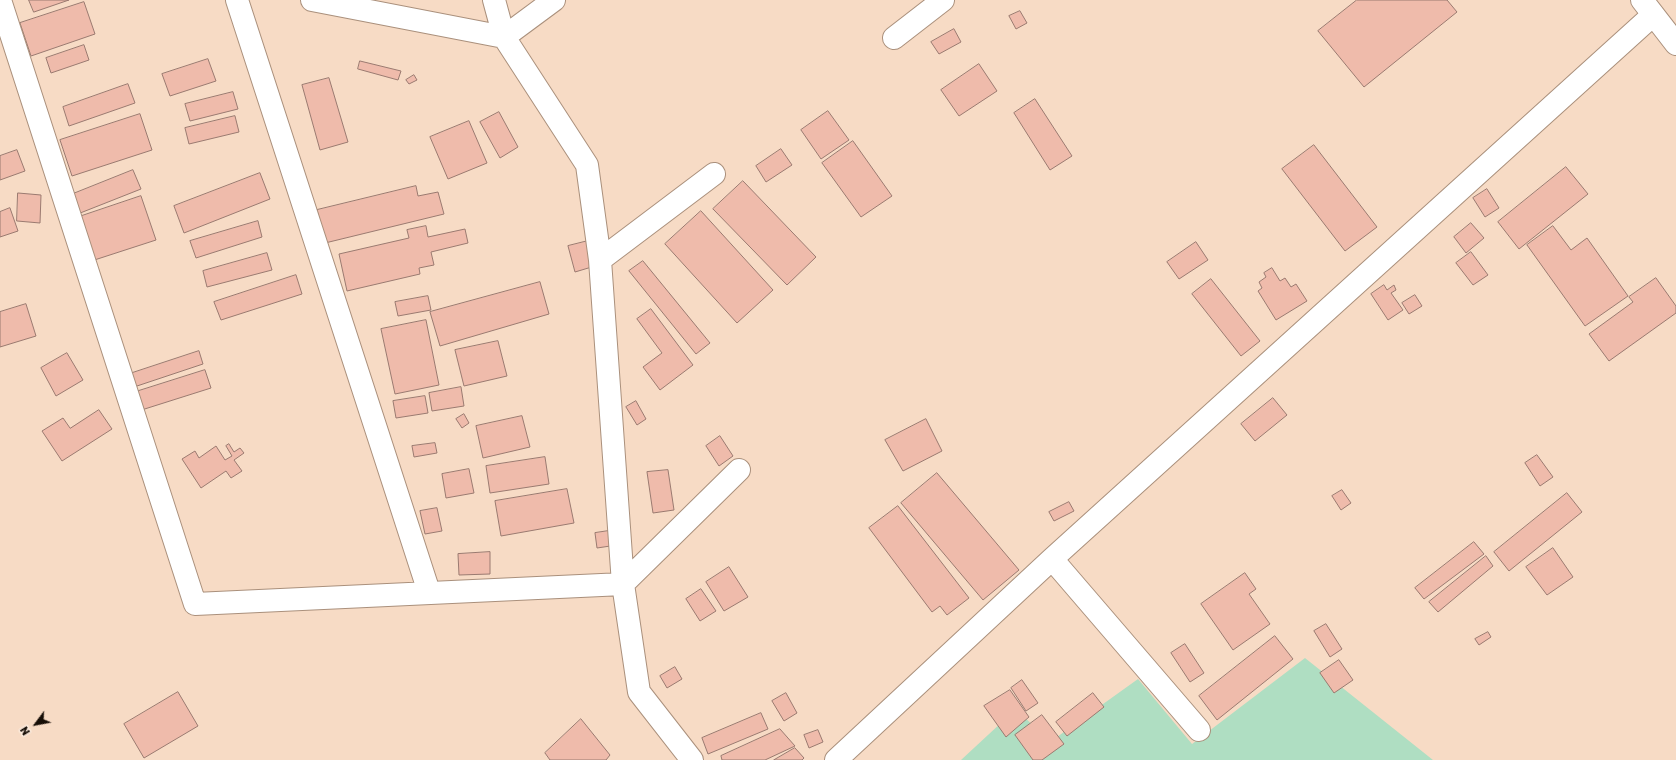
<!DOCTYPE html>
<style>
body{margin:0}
#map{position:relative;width:1676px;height:760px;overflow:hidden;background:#f7dbc5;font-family:Rubik,sans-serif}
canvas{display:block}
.north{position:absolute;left:16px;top:704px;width:40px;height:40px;-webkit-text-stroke:3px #fcebdd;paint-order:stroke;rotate:238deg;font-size:11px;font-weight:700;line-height:16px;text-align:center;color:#160d06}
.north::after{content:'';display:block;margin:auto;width:14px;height:18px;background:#160d06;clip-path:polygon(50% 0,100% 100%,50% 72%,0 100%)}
</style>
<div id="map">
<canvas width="1676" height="760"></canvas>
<div class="north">N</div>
</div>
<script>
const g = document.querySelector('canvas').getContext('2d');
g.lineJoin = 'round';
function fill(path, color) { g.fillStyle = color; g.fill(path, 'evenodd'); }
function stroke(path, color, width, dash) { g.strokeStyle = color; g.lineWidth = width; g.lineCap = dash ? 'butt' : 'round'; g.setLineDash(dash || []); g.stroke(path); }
fill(new Path2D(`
 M1305 658 1433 760H961L1016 709 1050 742 1138 679 1192 744Z`), '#afdec2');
const building = new Path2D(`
 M29 0H69L34 12Z
 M1357 0H1447L1457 12 1364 87 1318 31Z
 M84 2 95 34 31 56 20 23Z
 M1020 11 1027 23 1016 29 1009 16Z
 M954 29 961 42 939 54 931 42Z
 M84 45 89 60 51 73 46 58Z
 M208 59 216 81 170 96 162 74Z
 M360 61 401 71 398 80 358 69Z
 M979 64 997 91 959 116 941 90Z
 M414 75 417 80 409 84 406 80Z
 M329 78 348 142 320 150 302 85Z
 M128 84 135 103 69 126 63 107Z
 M233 92 238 109 190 121 185 104Z
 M1035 99 1072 156 1050 170 1014 113Z
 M828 111 849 140 821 159 801 130Z
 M499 112 518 147 500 158 480 122Z
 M140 114 152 150 72 176 60 140Z
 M235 116 239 132 189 144 185 128Z
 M469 121 487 163 448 179 430 137Z
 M853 141 892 196 861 217 822 163Z
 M1314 145 1377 227 1345 251 1282 169Z
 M781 149 792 165 766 182 756 166Z
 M17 150 25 171 0 180V156Z
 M1566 167 1588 194 1519 249 1498 222Z
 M133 170 141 189 65 219 58 200Z
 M260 173 270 199 184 233 174 206Z
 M743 181 816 257 787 285 713 209Z
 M416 186 418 196 438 192 444 214 325 243 317 210Z
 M1487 189 1499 208 1485 217 1473 198Z
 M18 193 41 195 40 223 17 221Z
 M141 196 156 240 79 265 64 222Z
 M10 208 18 231 0 237V212Z
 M701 211 773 290 737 323 665 244Z
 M258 221 262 237 196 258 190 241Z
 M1471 223 1484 238 1466 253 1454 237Z
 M426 226 428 237 465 229 468 243 431 252 434 265 419 268 420 274 347 291 339 254 409 238 407 230Z
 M1553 226 1571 250 1587 238 1628 296 1585 326 1527 245Z
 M588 241 595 266 575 272 568 246Z
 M1196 242 1208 260 1179 279 1167 262Z
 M1471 252 1488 275 1473 285 1456 263Z
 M267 253 272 270 207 287 203 271Z
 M643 261 710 343 696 354 629 271Z
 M1272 268 1280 281 1285 278 1291 287 1296 284 1307 301 1276 320 1258 291 1262 288 1259 282 1266 277 1264 273Z
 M296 275 302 294 221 320 214 302Z
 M1656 278 1676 306V313L1609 361 1589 334 1633 302 1629 297Z
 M1211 279 1260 341 1241 356 1192 294Z
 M540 282 549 314 440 346 430 312Z
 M1384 285 1387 290 1394 285 1396 290 1391 293 1403 310 1388 320 1371 294Z
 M1415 295 1422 306 1409 314 1402 303Z
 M428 296 431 310 398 316 395 302Z
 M26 304 36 336 0 347V312Z
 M651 309 693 365 660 390 643 367 662 353 637 319Z
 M426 320 439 385 395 394 381 329Z
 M498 341 507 376 464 386 455 350Z
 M199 351 203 364 134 387 120 377Z
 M67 353 83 380 56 396 41 368Z
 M205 370 211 388 132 413 126 395Z
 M461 387 464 406 432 411 429 393Z
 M425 396 428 413 396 418 393 401Z
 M1273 398 1287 415 1255 441 1241 424Z
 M636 401 646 419 637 425 626 407Z
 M99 410 112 429 62 461 42 431 63 418 70 428Z
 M464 414 469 423 462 428 456 419Z
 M522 416 530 447 483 458 476 426Z
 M926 419 942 451 903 471 885 440Z
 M720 436 733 456 719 466 706 446Z
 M435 443 437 453 414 457 412 446Z
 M229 444 234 452 240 448 244 453 234 460 242 471 231 478 226 471 201 488 182 459 195 451 199 458 216 446 225 460 232 456 226 446Z
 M1537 455 1553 477 1540 486 1525 463Z
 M545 457 549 484 490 493 486 466Z
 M469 469 474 493 446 498 442 474Z
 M668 470 674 510 653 513 647 472Z
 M937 473 1019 570 983 600 901 503Z
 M567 489 574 523 501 536 495 501Z
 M1342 490 1351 503 1341 510 1332 496Z
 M1567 493 1582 512 1509 571 1494 552Z
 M1069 502 1074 511 1054 521 1049 512Z
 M898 506 969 598 947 615 940 606 932 612 869 528Z
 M437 508 442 531 425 534 420 511Z
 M615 530 617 545 597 548 595 533Z
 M1474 542 1484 554 1424 599 1415 588Z
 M1553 548 1573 577 1547 595 1526 567Z
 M490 552V574L459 575 458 554Z
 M1486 556 1493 566 1438 612 1429 602Z
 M729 567 748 597 724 611 706 582Z
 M1245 573 1256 589 1249 594 1270 624 1233 650 1201 604Z
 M701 589 716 611 700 621 686 599Z
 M1326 624 1342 649 1330 657 1314 631Z
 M1488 632 1491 637 1479 645 1475 639Z
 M1275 636 1293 659 1217 720 1199 696Z
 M1185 644 1204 673 1190 682 1171 653Z
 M1339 660 1353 680 1334 693 1320 673Z
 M675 667 682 679 667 688 660 676Z
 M1022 680 1038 703 1026 711 1011 688Z
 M1010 690 1029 717 1006 737 984 706Z
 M178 692 198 726 144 758 124 724Z
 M786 693 797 713 784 721 772 701Z
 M1093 693 1104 707 1067 736 1056 722Z
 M761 713 768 729 708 754 702 738Z
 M1042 715 1064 744 1042 760H1033L1015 735Z
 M581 719 610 755 606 760H550L545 753Z
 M780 729 795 746 765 760H722L721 756Z
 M818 730 823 742 809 748 804 735Z
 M795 748 804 758 802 760H774Z`);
fill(building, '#efbbab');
stroke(building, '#9a7a70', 1);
const minor = new Path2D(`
 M0 0 195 604 623 584 739 470
 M237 0 429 592
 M312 0 504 37 554 0
 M494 0 504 37 587 165 600 260 623 584 639 692 692 760
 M894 38 943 0
 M600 260 714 174
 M1052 559 1199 730
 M836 760 1052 559 1653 15`);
const tertiary = new Path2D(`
 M1642 0 1676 44`);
stroke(minor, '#aa907c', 24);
stroke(tertiary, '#aa907c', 24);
stroke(minor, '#fff', 22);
stroke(tertiary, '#fff', 22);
</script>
